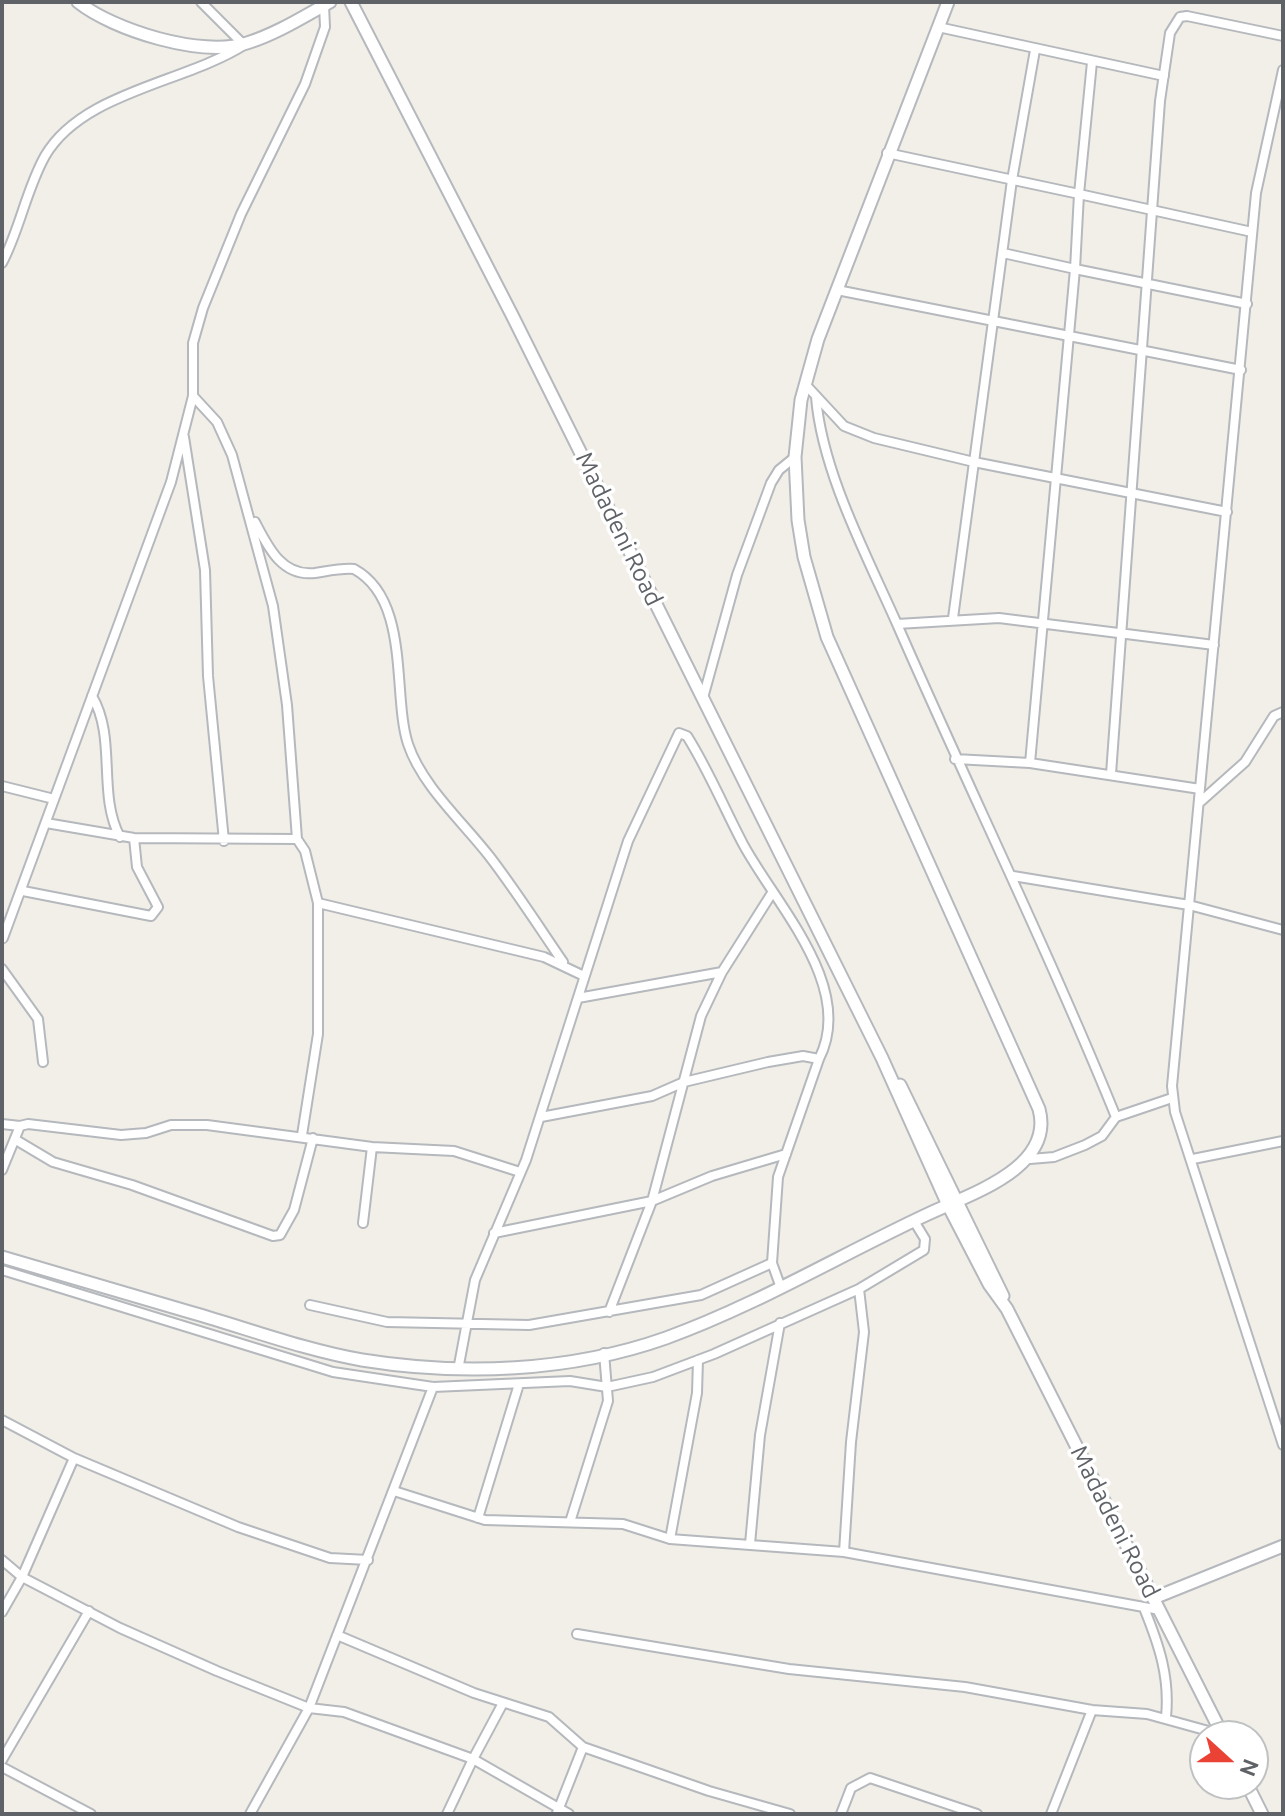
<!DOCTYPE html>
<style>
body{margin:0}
#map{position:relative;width:1285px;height:1816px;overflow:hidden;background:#f1efe8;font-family:Ubuntu,sans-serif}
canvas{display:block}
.frame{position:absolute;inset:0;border:4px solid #5f6368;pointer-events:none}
.north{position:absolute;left:1189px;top:1720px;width:80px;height:80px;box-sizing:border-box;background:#fff;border:2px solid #bfc1c3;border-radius:50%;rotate:111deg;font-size:22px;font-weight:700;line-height:32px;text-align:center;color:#5f6368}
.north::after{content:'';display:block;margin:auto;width:28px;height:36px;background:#ea4335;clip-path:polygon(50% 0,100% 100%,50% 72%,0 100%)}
</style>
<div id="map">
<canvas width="1285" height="1816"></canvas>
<div class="frame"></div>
<div class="north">N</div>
</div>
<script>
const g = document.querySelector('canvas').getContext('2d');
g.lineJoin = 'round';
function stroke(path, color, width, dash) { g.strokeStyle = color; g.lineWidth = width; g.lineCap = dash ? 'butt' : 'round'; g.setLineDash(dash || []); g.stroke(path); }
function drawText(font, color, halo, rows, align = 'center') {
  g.font = font + ' Ubuntu,sans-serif'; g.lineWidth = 7; g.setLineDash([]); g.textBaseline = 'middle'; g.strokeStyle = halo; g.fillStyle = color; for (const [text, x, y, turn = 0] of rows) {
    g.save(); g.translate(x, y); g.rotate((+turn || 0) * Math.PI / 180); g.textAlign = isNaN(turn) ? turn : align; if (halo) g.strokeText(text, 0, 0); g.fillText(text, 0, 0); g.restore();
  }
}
const minor = new Path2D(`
 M938 27 1164 76
 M1092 62 1079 194 1252 232
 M1283 70 1256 193 1172 1086 1175 1112 1283 1445
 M887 153 1079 194 1075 269 1247 304
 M1003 253 1075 269 1030 763
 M2 263C20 229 26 190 45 156 82 92 184 83 244 45L201 2
 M837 290 1241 370
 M805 384 844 426 874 438 974 462 1227 512
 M193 396 217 422 232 455 273 606 287 705 297 839 305 851 318 903 544 957 584 976
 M816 397C822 472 867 556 897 624 969 789 1048 950 1116 1117
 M184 437 205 570 208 676 224 841
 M255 522C268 547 282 577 315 573 328 571 341 568 354 569 411 600 392 695 408 744 422 786 463 822 490 857 516 891 539 927 563 962
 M953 618 1012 180 1035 50
 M897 624 999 618 1214 645
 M92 696C117 738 97 794 120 837
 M703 698 737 575 771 483 779 470 795 457
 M955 759 1030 763 1200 789
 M1111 774 1160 101 1170 33 1180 17 1187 16 1283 36
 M2 786 54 799
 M1199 803 1245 762 1274 716 1283 712
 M46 823 134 838 297 839
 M1013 876 1189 905 1283 930
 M23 891 151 916 158 907 137 867 134 838
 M3 938 171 482 193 396V343L203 308 241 214 305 84 325 27 324 5
 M2 969 38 1019 43 1062
 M578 998 722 972
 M541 1117 652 1096 684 1082 768 1062 803 1056 819 1059 778 1177 772 1263 781 1288
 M2 1124 20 1126
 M302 1135 318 1034V903
 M16 1140 53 1162 132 1185 273 1236 280 1235 294 1210 313 1138
 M1030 1159 1054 1157 1085 1145 1102 1136 1116 1117 1172 1098
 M1193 1159 1283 1141
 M2 1170 20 1126 28 1124 121 1135 146 1133 171 1125H207L372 1147 454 1151 520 1172
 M363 1223 372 1147
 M494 1233 652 1201 712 1176 786 1154
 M2 1270 333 1372 433 1387 570 1381 607 1387 653 1377 714 1354 859 1289 924 1250 925 1239 914 1221
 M310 1305 387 1322 529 1325 701 1295 772 1263
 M609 1312 652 1201 701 1016 722 972 772 893
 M458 1370 475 1280 526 1160 628 841 679 733 687 736C709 771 724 808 743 844 776 905 856 987 819 1059
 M2 1420 74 1458 238 1527 330 1558 368 1560
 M394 1491 485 1520 623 1524 670 1539 844 1552 1160 1610
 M478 1518 519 1384
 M570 1522 608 1401 604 1353
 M670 1539 697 1393 698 1360
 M750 1544 760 1435 780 1323
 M844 1552 851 1442 864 1332 859 1289
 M2 1560 22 1577 120 1628 217 1671 309 1708 344 1712 473 1759 447 1814
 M1144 1608C1159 1645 1170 1677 1166 1717
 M2 1612 22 1577 74 1458
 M577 1634 789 1669 965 1687 1092 1710 1147 1714 1223 1735
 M337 1635 474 1693 549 1717 583 1747 709 1791 790 1814
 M503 1703 473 1759 569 1814
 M2 1760 89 1611
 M2 1767 91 1814
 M557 1813 583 1747
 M250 1814 309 1708 433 1387
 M841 1814 851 1788 870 1778 977 1814
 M1051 1814 1092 1710`);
const tertiary = new Path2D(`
 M78 2C113 30 202 58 247 43 276 34 303 17 330 2
 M351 2 513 317 882 1058 948 1205 989 1284 1007 1309 1223 1736
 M900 1085 1003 1296
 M2 1257C66 1276 130 1294 193 1313 249 1329 305 1350 362 1360 461 1376 570 1372 666 1338 757 1305 840 1255 928 1214 970 1194 1055 1168 1039 1109L827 637 804 557 798 520 795 457 801 400 818 339 948 2
 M1154 1598 1283 1546
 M1247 1784 1262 1814`);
stroke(minor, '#b5b8bc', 12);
stroke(tertiary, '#b5b8bc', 15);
stroke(minor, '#fff', 8);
stroke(tertiary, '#fff', 11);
drawText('24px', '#5f6368', '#fff', [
 ["Madadeni Road",619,529,64],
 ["Madadeni Road",1115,1522,63]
]);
</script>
